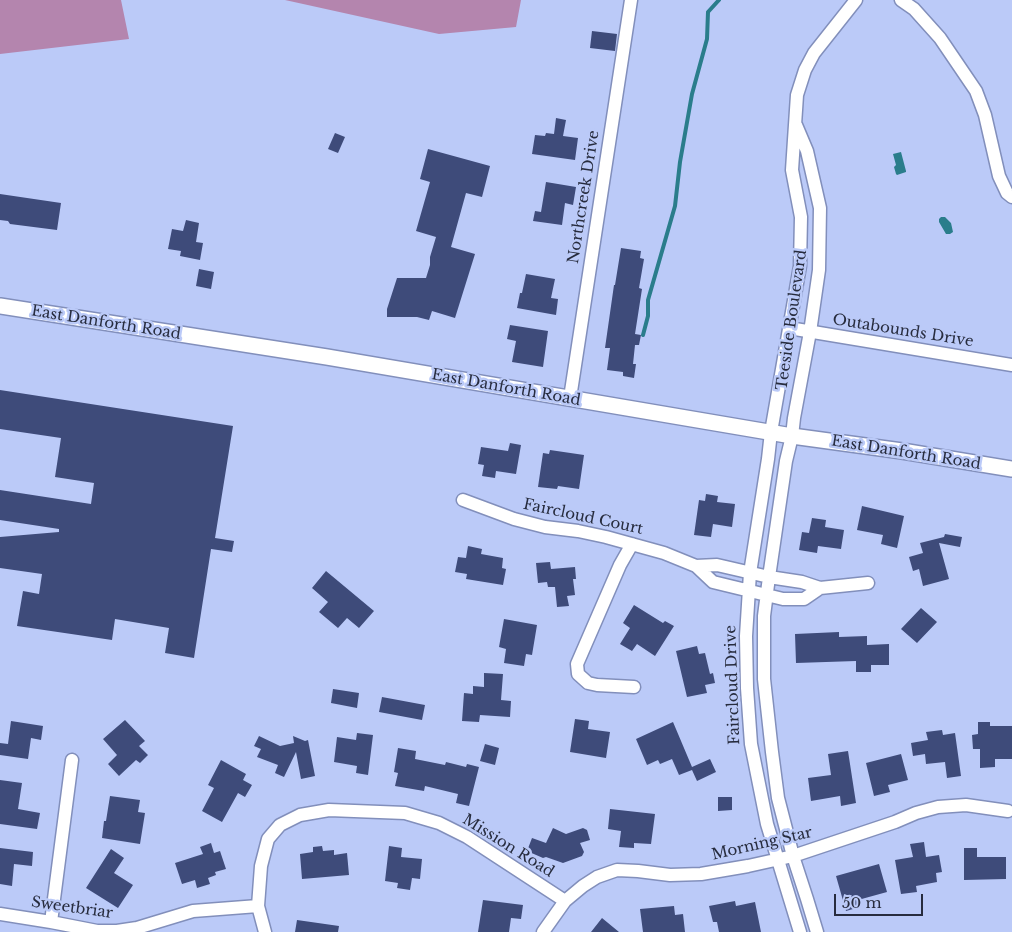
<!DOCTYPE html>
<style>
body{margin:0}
#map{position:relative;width:1012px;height:932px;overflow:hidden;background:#bbcaf8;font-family:"Libre Baskerville",serif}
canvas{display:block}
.scale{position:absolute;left:834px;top:894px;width:89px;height:22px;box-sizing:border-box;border:2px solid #272c3e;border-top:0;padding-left:6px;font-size:15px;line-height:18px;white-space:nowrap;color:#272c3e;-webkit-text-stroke:4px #bbcaf8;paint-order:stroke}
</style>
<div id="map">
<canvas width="1012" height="932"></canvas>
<div class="scale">50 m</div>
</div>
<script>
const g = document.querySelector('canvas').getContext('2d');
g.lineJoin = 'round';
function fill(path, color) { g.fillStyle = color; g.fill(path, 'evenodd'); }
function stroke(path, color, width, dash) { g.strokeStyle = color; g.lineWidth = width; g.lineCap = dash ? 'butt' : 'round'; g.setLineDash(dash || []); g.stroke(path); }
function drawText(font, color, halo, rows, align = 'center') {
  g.font = font + ' "Libre Baskerville",serif'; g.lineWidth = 5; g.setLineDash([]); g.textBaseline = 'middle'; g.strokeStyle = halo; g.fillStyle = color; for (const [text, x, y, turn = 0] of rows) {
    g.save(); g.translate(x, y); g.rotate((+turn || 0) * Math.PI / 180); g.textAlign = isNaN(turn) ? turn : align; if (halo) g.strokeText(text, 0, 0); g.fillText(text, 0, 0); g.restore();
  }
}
fill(new Path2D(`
 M0 0H121L129 39 0 54Z
 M285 0H521L516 27 439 34Z`), '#b485ae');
fill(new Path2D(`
 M901 152 906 171V172L897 175 896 174 894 167 896 165 893 154Z
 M941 217H945L951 223 953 232 950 234H946L939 222V219Z`), '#2a7d8b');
stroke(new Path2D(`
 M643 335 648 316V300L675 206 680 162 692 94 707 39 708 12 719 0`), '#2a7d8b', 4);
fill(new Path2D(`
 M592 31 617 34 615 51 590 48Z
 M556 118 566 120 563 136 578 138 575 160 532 154 535 135 545 136 546 133 554 134Z
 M335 133 345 137 338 153 328 149Z
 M428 149 490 166 482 197 466 193 451 247 475 254 455 318 432 311 429 320 417 317H387V309L397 278H426L430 265V257L436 237 416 231 430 182 420 179Z
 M546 182 576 187 573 205 565 203 562 225 533 221 535 211 541 212Z
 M0 194 61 203 57 230 10 224 8 221 0 220Z
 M186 220 199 223 196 242 203 243 200 260 180 256 181 251 168 249 172 229 183 231Z
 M621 248 641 251 640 258 644 259 639 288 642 289 635 334 641 335 639 345H635L633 364H636L634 378 623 376V372L607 370 610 348H605L614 285H615Z
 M199 269 214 272 211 289 196 286Z
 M526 274 555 279 551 298 558 299 556 315 517 308 520 293H522Z
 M510 325 548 331 543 367 512 362 516 341 507 339Z
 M0 390 233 426 215 538 234 541 232 552 211 549 194 658 165 653 169 628 115 619 112 640 17 626 23 591 39 594 42 574 0 568V537L59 532V529L0 520V490L91 504 94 483 55 477 61 438 0 429Z
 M510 443 521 445 516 474 496 471 495 478 482 476 484 465 478 464 481 447 508 451Z
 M550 450 584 455 579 489 558 486 557 489 538 487 543 453 549 454Z
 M706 494 718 496 717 502 735 504 732 527 713 524 711 537 694 535 699 500 705 501Z
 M862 506 904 516 897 548 881 544 883 535 857 530Z
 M812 518 826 520 825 527 844 530 841 549 818 546 817 553 799 550 802 532 809 533Z
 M945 534 962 537 960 547 939 543 949 579 923 586 919 569 913 571 909 557 923 553 920 543 944 537Z
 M468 546 482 549 481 554 503 558 502 568 506 569 503 585 466 579 467 574 455 572 458 557 466 558Z
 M550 562 551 569 575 567 576 579H573L575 595 567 596 569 606 557 607 555 587H548L547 582 538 583 536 563Z
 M326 571 374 611 359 628 347 618 338 628 319 612 328 602 312 588Z
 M634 605 663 623 665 621 674 626 655 656 637 644 632 651 620 644 630 628 623 623Z
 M921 608 937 622 917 643 901 629Z
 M504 619 537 625 532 655 526 654 524 666 504 663 506 649 499 647Z
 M839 632V637L867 636V645L889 644V665H871V672H856V661L796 663 795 634Z
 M697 646 699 654 705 653 710 674 713 673 715 683 705 685 707 693 687 697 676 651Z
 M484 673 503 674 501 700 511 701 510 717 480 715 479 722 462 721 464 693 473 694V686L484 687Z
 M333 689 359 693 357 708 331 703Z
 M382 697 425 705 422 720 379 712Z
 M575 719 589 721 588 729 610 732 606 758 570 752Z
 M125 720 145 741 139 746 148 755 140 763 136 760 119 776 108 764 117 755 103 739Z
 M11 721 43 726 41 740 31 738 28 759 0 755V743L8 744Z
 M673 722 692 767 710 759 716 772 697 781 692 770 679 775 672 759 660 764 658 760 647 765 636 739Z
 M978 722H990V726H1012V759H995V767L980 768V749H973L972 735 978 734Z
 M942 730 943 735 955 733 961 776 947 778 945 762 926 764 925 754 913 756 911 743 928 740 926 732Z
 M357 733 373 735 368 775 356 773 357 766 334 762 337 737 356 740Z
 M259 736 280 746 294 743 293 736 305 741 308 740 315 776 301 779 296 752 284 777 275 773 278 765 257 757 261 749 254 746Z
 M485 744 499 748 495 765 480 761Z
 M398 748 416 751 415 759 445 765 446 762 466 767 467 764 479 767 469 806 456 803 458 794 425 786 424 791 395 786 398 773 394 772Z
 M848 751 856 803 841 806 840 796 811 801 808 778 831 775 828 754Z
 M901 754 908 780 888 785 890 792 874 796 866 763Z
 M221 760 246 774 243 780 252 785 245 797 238 793 222 822 202 811 214 788 208 785Z
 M0 780 22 783 18 809 40 813 37 829 0 824Z
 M110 796 140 800 138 812 145 813 140 844 102 838 104 821H106Z
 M718 797H732V810L718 811Z
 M610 809 655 814 651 844 634 843V848L619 847 621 831 608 829Z
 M553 828 566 834 583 828 587 830 590 840 580 843 584 852 582 856 563 863 546 857 543 858 527 851 532 838 546 843Z
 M924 842 926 857 939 855 942 872 936 873 937 882 916 886 917 892 901 894 895 860 913 857 910 844Z
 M211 843 214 853 220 851 226 869 215 872 216 875 208 878 210 884 197 888 195 880 182 884 175 863 203 854 200 847Z
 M322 846 323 851 334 850V855L347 853 349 875 302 879 300 854 313 852V847Z
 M389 846 402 848 401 857 422 859 420 879 412 878 410 890 397 888 398 883 385 881Z
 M0 848 33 852 32 866 14 864 12 886 0 884Z
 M964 848H977V857H1006V879L964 880Z
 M111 849 124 858 114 873 133 885 118 908 86 888Z
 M879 864 887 892 858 900 860 907 846 911 836 876Z
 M483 900 523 905 521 919 511 918 509 932H478Z
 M735 901 736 906 755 902 761 932H719L717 922H713L709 906Z
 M674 906 675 915 683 914 685 932H643L640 909Z
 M602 918 619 932H591Z
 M297 920 339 926 338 932H295Z`), '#3e4b7a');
const minor = new Path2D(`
 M901 0 914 9 940 38 976 91 985 115 999 176 1007 193 1012 197
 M796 125 807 151 820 208 819 270 810 332 794 418 792 436 786 461 769 577 764 616V679L772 752 778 798 793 856 807 899 817 932
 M789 328 1012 365
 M570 398 631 0
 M463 500 514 519 545 527 578 531 606 537 664 553 696 566 713 582 783 599H804L820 588
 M632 544 620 565 577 664 578 674 588 683 597 685 634 687
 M696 566 717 565 769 577 802 582 820 588 868 583
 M0 914 51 922 97 931H117L137 928 193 911 258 906
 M51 922 72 760
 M265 932 258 906 261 866 268 839 280 825 300 815 329 810 405 813 439 823 467 837 565 901
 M543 932 565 901 583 886 597 877 617 870 638 871 670 875 701 874 748 866 793 856 895 822 916 813 938 807 966 805 1008 811
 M800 932 767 824 751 744 747 688 746 636 750 573 768 459 771 432 800 266 801 217 792 170 797 95 805 70 814 53 856 0`);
const tertiary = new Path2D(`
 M0 306 327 357 792 436 902 451 1012 469`);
stroke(minor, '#828fbb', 15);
stroke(tertiary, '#828fbb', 18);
stroke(minor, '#fff', 12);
stroke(tertiary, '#fff', 15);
drawText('15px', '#272c3e', '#bbcaf8', [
 ["Northcreek Drive",584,197,-81],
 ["Teeside Boulevard",792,320,-82],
 ["East Danforth Road",106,323,9],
 ["Outabounds Drive",903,331,9],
 ["East Danforth Road",506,388,10],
 ["East Danforth Road",906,453,9],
 ["Faircloud Court",583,517,12],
 ["Faircloud Drive",733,685,-92],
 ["Morning Star",762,844,-13],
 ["Mission Road",508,846,32],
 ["Sweetbriar",72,908,8]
]);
</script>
